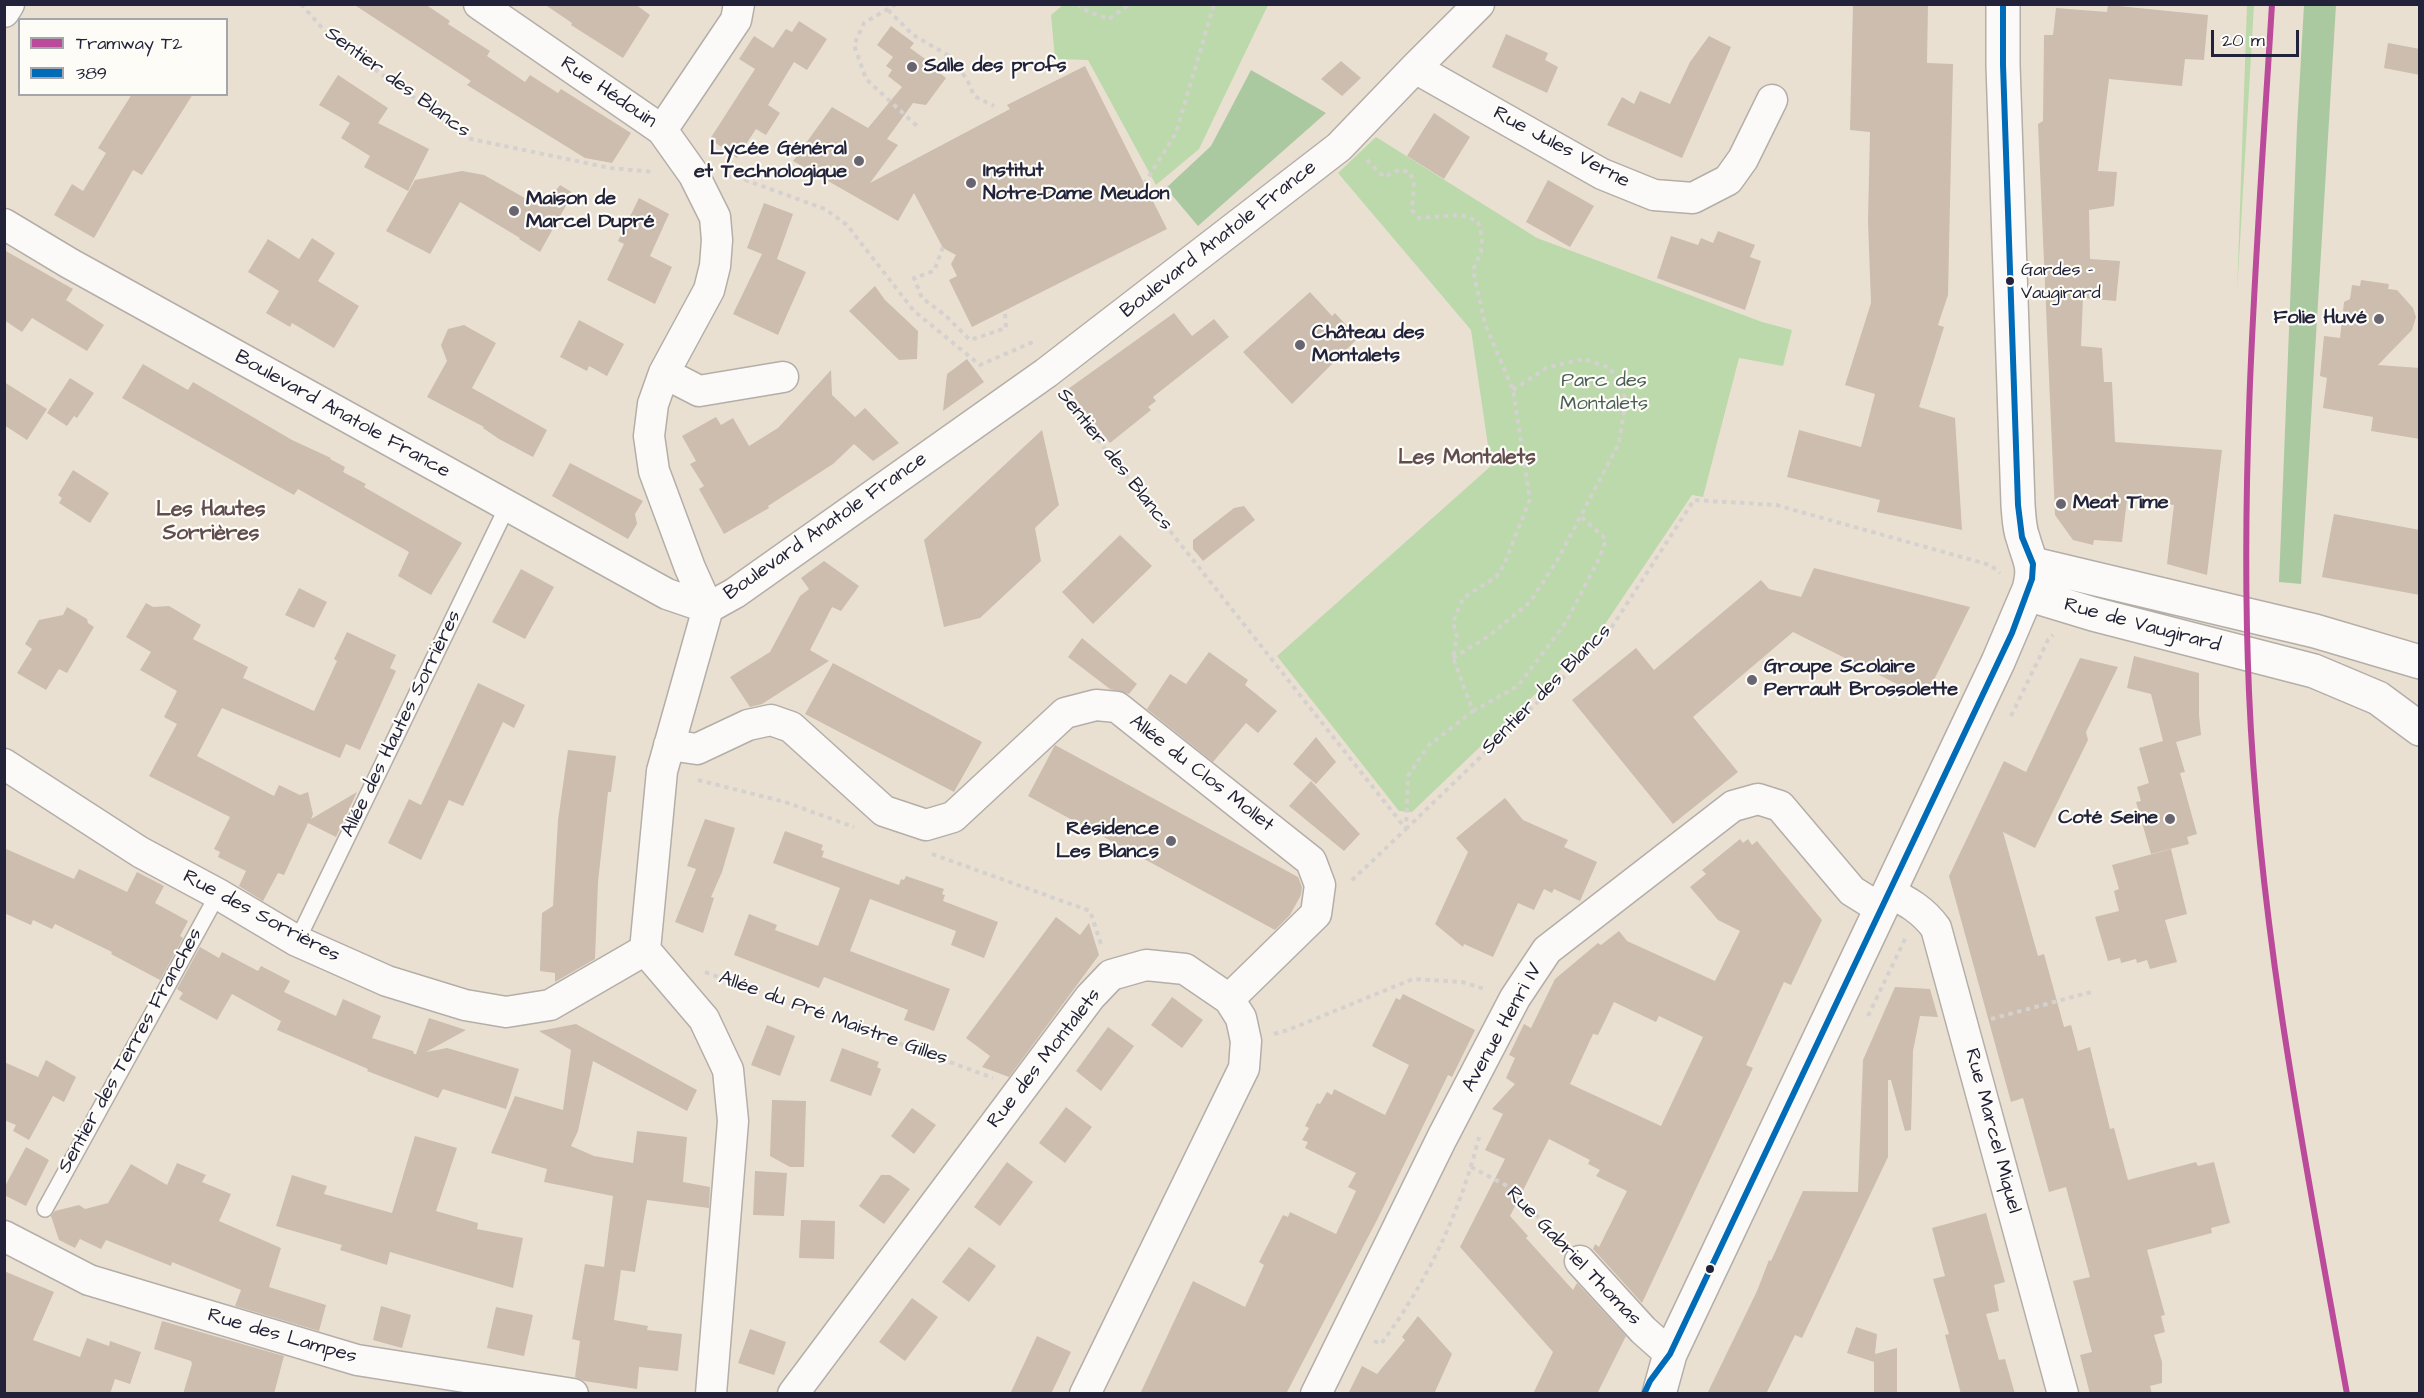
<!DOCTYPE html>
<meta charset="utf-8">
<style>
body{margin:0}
#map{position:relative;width:2424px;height:1398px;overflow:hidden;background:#eae0d2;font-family:"Architects Daughter",sans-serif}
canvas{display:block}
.frame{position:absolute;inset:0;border:6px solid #22223b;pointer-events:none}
.legend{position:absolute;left:18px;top:18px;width:210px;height:78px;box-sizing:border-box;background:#fdfcf7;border:2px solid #a5a5ac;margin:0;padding:8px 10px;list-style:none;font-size:18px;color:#22223b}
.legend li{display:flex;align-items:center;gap:12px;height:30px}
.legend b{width:30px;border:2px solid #a5a5ac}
.scale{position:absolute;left:2211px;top:30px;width:88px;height:27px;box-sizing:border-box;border:3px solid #22223b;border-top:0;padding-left:8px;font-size:18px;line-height:21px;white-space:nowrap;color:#22223b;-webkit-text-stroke:4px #fdfcf7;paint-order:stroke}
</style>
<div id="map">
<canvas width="2424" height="1398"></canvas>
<div class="frame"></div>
<ul class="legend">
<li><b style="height:8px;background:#bb4a9b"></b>Tramway T2</li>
<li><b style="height:8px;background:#006cb8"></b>389</li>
</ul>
<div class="scale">20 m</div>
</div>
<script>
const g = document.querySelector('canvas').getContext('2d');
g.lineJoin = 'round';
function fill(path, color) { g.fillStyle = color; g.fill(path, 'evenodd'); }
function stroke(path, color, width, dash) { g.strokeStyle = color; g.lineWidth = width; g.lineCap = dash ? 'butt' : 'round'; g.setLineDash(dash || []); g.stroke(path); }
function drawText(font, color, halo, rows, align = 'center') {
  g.font = font + ' "Architects Daughter",sans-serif'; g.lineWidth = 4.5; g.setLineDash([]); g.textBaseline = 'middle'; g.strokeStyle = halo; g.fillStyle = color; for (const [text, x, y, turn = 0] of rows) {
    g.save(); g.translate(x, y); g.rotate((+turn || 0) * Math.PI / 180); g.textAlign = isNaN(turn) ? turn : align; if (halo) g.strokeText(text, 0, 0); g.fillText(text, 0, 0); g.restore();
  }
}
fill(new Path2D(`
 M1064 4H1268V5L1199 149 1156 185 1088 60 1055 59 1051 15Z
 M2247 5H2254L2237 293Z
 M1376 137 1537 238 1762 322 1792 330 1783 366 1739 358 1703 497 1692 495 1599 633 1412 812 1399 811 1277 656 1491 466 1471 330 1338 173Z`), '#bbd9ab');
fill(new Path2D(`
 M2304 5H2336L2301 584 2279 582 2297 127Z
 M1251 70 1326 113 1198 226 1166 188 1211 146Z`), '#abc9a0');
fill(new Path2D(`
 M353 4H425L450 21 448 24 490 51 487 56 525 82 530 75 558 93 561 89 631 133 612 163 585 158 467 85 471 81Z
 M544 4H635L650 15 623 58 571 25 572 23Z
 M1853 4H1928L1927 63 1953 64 1948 295 1938 325 1944 327 1919 407 1955 418 1962 530 1877 512 1880 500 1787 477 1799 430 1861 447 1875 394 1845 385 1871 303 1868 221 1870 132 1850 130Z
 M2108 5 2208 15 2204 60 2185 59 2182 86 2109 79 2098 171 2117 172 2114 206 2089 210 2090 259 2120 261 2116 301 2083 298 2081 346 2102 348 2104 382H2112L2115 442 2222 450 2207 575 2167 564 2174 505 2127 500 2122 542 2094 540 2093 545 2073 540 2055 515 2038 124 2043 121 2044 35H2053L2056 8 2107 12Z
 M799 21 827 39 807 70 794 62 768 105 780 113 766 135 756 129 737 158 710 139 755 69 739 59 754 36 773 48 786 29 792 32Z
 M891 26 914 43 910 48 939 69 937 71 946 78 926 105 913 103 887 139 898 145 870 183 1010 109 1007 105 1085 66 1167 229 972 327 949 280 957 276 951 264 956 255 943 248 914 193 898 221 793 161 832 107 868 128 902 87 888 76 892 70 886 66 893 57 877 45Z
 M1506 34 1548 53 1545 60 1558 67 1547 93 1492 67Z
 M1709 36 1731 47 1682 158 1607 125 1622 97 1634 104 1640 91 1670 104 1690 62Z
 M2388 43 2420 49V75L2384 68Z
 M1341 61 1361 78 1342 96 1321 79Z
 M338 75 388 108 378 123 429 149 408 191 364 167 370 156 341 138 350 123 319 105Z
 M132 94H193L142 175 133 170 94 238 54 215 72 184 83 191 106 153 98 148Z
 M1434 113 1470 137 1444 179 1407 156Z
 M462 171 484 175 539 206 540 203 544 206 560 185 573 193 540 252 519 239 520 238 460 202 430 254 386 231 415 180Z
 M1548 180 1594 206 1570 247 1526 222Z
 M639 198 669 214 650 256 672 267 655 304 607 280 624 244 618 241Z
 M764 203 793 214 777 259 806 272 778 335 733 314 762 254 747 248Z
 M1718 231 1755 245 1750 257 1761 261 1745 310 1657 278 1671 236 1698 245 1701 238 1713 243Z
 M312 238 335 253 318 281 359 306 334 348 292 323 290 327 266 313 279 291 248 272 268 239 299 259Z
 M4 250 73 289 66 300 104 325 87 351 32 318 22 332 4 320Z
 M2361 280 2389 284 2388 289 2397 290 2413 308 2416 317 2412 330 2378 365 2420 368V439L2371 431 2373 417 2323 408 2327 378 2320 376 2324 336 2340 338 2344 302 2350 299 2352 285 2360 286Z
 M875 286 885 300 918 331 917 359 899 360 849 311Z
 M1310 292 1332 316 1335 313 1358 338 1292 404 1243 352Z
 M1174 313 1192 336 1214 319 1229 337 1153 397 1156 401 1148 407 1151 410 1110 443 1068 389Z
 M579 320 624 344 607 376 589 366 587 371 560 357Z
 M464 325 496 343 472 388 547 430 533 457 499 439 483 428 484 427 427 397 447 361 441 345 448 329Z
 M967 359 984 382 943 411 947 374Z
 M143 364 188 390 193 382 292 440 331 458 330 459 345 467 343 472 366 484 364 487 462 543 431 595 398 576 409 552 298 489 294 495 263 478 122 398Z
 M831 370 832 395 855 417 865 408 899 443 873 461 854 444 833 464 768 506 769 508 724 534 699 489 704 486 690 464 696 461 682 436 716 417 721 425 733 418 749 446 778 428Z
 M70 378 94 393 77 418 74 416 67 426 47 413Z
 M4 382 47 409 27 440 4 425Z
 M1042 430 1059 505 1035 528 1041 561 980 618 944 627 924 540Z
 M570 463 643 501 635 514 637 524 628 539 552 496Z
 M73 470 109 493 90 523 59 503 62 498 58 495Z
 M1244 506 1255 520 1203 561 1193 549V540L1234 508Z
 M2334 514 2420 530V595L2322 577Z
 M1120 535 1152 566 1093 624 1062 592Z
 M824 561 859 586 841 611 832 607 810 650 829 661 762 704 750 707 730 677 770 652 800 596 809 589 801 578Z
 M1814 568 1970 607 1925 698 1793 632 1693 717 1738 772 1673 824 1572 700 1636 648 1654 670 1761 580 1769 589 1801 597Z
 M521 569 554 587 525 639 492 622Z
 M299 588 327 602 314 628 285 615Z
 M146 603 153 607 169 606 201 625 193 639 248 667 243 678 314 711 337 661 334 659 347 632 396 655 390 668 396 671 360 750 346 744 340 758 222 708 197 756 274 796 279 785 300 795 308 792 313 814 311 819 357 792 336 837 308 823 284 875 278 873 263 901 239 886 246 871 218 857 220 852 214 849 230 817 149 776 177 724 164 717 177 691 140 670 151 652 126 637Z
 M67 607 87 619 88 623 94 627 67 673 59 669 46 690 17 673 32 649 25 644 39 620 63 615Z
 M1082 638 1137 684 1129 694 1110 689 1068 657Z
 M1209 652 1248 680 1245 685 1277 711 1258 733 1246 723 1213 762 1147 709 1170 674 1186 684Z
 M2134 656 2199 673V715L2201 735 2176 742 2185 772 2180 773 2197 834 2187 837 2189 844 2151 854 2136 802 2141 801 2137 787 2149 783 2139 748 2163 741 2151 694 2127 688Z
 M2080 658 2118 667 2086 732 2088 740 2035 848 2003 832 2038 956 2044 954 2064 1027 2071 1025 2078 1051 2090 1047 2110 1129 2114 1128 2128 1180 2196 1162 2198 1166 2214 1162 2230 1223 2211 1228 2212 1233 2147 1250 2165 1315 2161 1316 2165 1332 2154 1335 2162 1362V1383L2150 1386 2152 1394H2090L2080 1355 2092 1352 2073 1281 2090 1277 2066 1187 2049 1192 2023 1098 2011 1102 1949 876 2004 761 2026 772Z
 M833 663 982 742 954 792 805 714Z
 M478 683 525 705 514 728 503 722 463 806 449 800 421 860 388 843 409 799 421 805Z
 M1316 737 1336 762 1316 784 1293 764Z
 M1055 745 1298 877 1302 887 1301 895 1290 915 1275 930 1028 796Z
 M568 750 616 756 611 792H608L598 882 595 959 555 982V973L540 971 542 913 553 906 558 820Z
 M1311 781 1360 834 1344 851 1289 806Z
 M1505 798 1523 820 1568 840 1564 847 1597 862 1580 901 1554 889 1552 893 1544 889 1534 910 1518 903 1493 957 1464 944 1463 947 1435 924 1468 852 1456 838Z
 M705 819 735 828 722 872 711 897 714 898 703 933 675 922 696 869 687 866Z
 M785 831 823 845 821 850 824 851 822 857 899 885 901 879 904 880 906 876 944 889 942 894 945 895 943 901 998 922 984 958 951 945 956 931 870 899 850 951 950 989 934 1031 904 1020 908 1010 824 977 819 988 734 955 749 914 777 925 775 930 818 946 840 888 773 863Z
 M1740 839 1743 843 1748 839 1752 845 1757 841 1822 920 1791 985 1784 982 1746 1065 1753 1068 1642 1303 1593 1249 1595 1244 1599 1247 1627 1191 1596 1176 1600 1170 1588 1164 1590 1160 1549 1139 1510 1216 1528 1236 1526 1238 1573 1290 1577 1283 1626 1336 1597 1394H1533L1553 1352 1460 1247 1505 1159 1485 1150 1503 1114 1492 1109 1515 1084 1506 1078 1515 1058 1509 1055 1524 1024 1531 1028 1555 979 1598 943 1601 945 1619 931 1627 941 1715 981 1740 931 1718 920 1690 887 1706 874 1702 870ZM1614 1002 1656 1022 1659 1016 1703 1037 1661 1126 1570 1084 1593 1034 1598 1035Z
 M4 848 74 879 79 869 127 892 137 872 164 886 155 903 188 921 180 936 183 938 160 980 111 954 112 952 55 924 52 929 33 920 31 925 4 913Z
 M2171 849 2187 914 2165 920 2177 962 2150 969 2147 960 2137 963 2136 959 2121 963 2120 958 2108 961 2095 917 2119 911 2114 891 2119 889 2112 865Z
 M1056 917 1080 935 1089 923 1099 955 1009 1077 982 1067 990 1056 966 1038Z
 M200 947 219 958 222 952 258 971 261 966 290 981 284 992 336 1016 343 999 381 1016 372 1038 413 1051 414 1054H416L429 1018 466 1030 426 1052 447 1048 519 1069 506 1109 443 1089 438 1098 367 1071 368 1069 277 1030 281 1021 232 994 217 1020 179 999 183 993 177 989Z
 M1895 987 1930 989 1938 1017 1920 1016 1913 1051 1911 1130 1905 1131 1891 1080H1888V1157L1802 1338 1795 1335 1766 1394H1707L1757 1291 1769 1260 1771 1261 1803 1191 1858 1192 1863 1060Z
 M1403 994 1475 1030 1452 1077 1448 1075 1377 1220 1286 1394H1140L1193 1281 1245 1307 1264 1265 1259 1262 1283 1215 1288 1217 1290 1212 1336 1234 1356 1191 1348 1187 1356 1173 1305 1148 1308 1142 1302 1140 1309 1128 1305 1126 1317 1103 1320 1104 1327 1092 1332 1095 1334 1089 1385 1115 1409 1065 1372 1046 1396 998 1400 1000Z
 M1172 997 1203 1020 1182 1048 1151 1025Z
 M576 1024 697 1090 687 1111 593 1061 578 1131 571 1146 594 1156 633 1163 637 1131 687 1137 683 1182 710 1187 709 1208 647 1200 635 1272 621 1270 614 1320 648 1326 647 1330 682 1334 678 1371 639 1367 637 1389 584 1381 575 1377 580 1341 572 1339 585 1264 604 1267 613 1196 544 1182 547 1169 491 1153 515 1096 563 1110 571 1050 539 1031Z
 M767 1025 795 1036 780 1076 751 1065Z
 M1108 1027 1134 1046 1101 1091 1076 1071Z
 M842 1048 879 1062 877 1067 881 1069 871 1096 830 1081Z
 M46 1060 76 1077 64 1102 53 1096 29 1140 13 1131 16 1125 4 1120V1062L38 1077Z
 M772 1100 806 1101 804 1167H790L770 1156Z
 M1066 1107 1092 1127 1065 1163 1039 1143Z
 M912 1108 936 1125 914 1154 891 1136Z
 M415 1136 457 1148 436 1211 478 1223 477 1229 523 1238 513 1288 390 1252 387 1265 340 1250 342 1245 276 1226 292 1175 327 1186 324 1194 392 1213Z
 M26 1147 49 1160 26 1206 4 1195V1188Z
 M1007 1162 1033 1182 1000 1226 974 1207Z
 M177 1163 206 1175 202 1182 231 1194 219 1221 281 1248 269 1287 326 1305 319 1331 235 1306 241 1290 172 1262 171 1266 106 1240 101 1249 80 1239 75 1248 59 1240 51 1216 55 1211 79 1205 85 1209 108 1203 131 1164 167 1185Z
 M755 1171 787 1173 784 1216 753 1215Z
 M881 1175H890L910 1189 884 1224 859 1206Z
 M1986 1213 2005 1282 1994 1285 1999 1311 1986 1314 1999 1360 2005 1359 2015 1394H1961L1945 1335 1949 1334 1933 1279 1945 1276 1932 1228Z
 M801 1220 835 1221 834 1259 799 1258Z
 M969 1247 996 1266 969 1302 942 1282Z
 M4 1271 54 1292 33 1340 80 1357 87 1338 109 1346 110 1341 141 1352 130 1384 115 1379 110 1394H4Z
 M912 1298 938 1317 905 1361 879 1342Z
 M381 1306 411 1315 402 1348 373 1340Z
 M496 1307 533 1315 524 1356 487 1348Z
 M1418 1316 1452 1354 1434 1394H1348L1362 1366 1377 1374 1405 1340 1402 1337Z
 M162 1321 284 1356 274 1394H183L192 1364 191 1361 154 1349Z
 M1856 1327 1877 1334 1875 1354 1897 1348V1394H1874V1362L1847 1353Z
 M750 1329 786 1342 774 1375 738 1363Z
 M1037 1336 1071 1352 1051 1394H1010Z`), '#ccbdae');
const lane = new Path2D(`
 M297 941 507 507
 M45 1209 218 894`);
const street = new Path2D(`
 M479 4 662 130 694 175 715 217 717 240 715 266 709 290 664 373 653 404 649 436 654 471 690 568 708 608
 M4 12 9 4
 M1415 68 1602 174 1654 195 1693 198 1728 180 1743 159 1772 100
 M662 130 736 20 739 4
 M4 224 69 263 667 594 708 608 735 593 1046 373 1339 147 1415 68 1479 4
 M664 373 699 391 783 377
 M669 745 697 749 748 725 771 720 791 727 884 811 926 825 953 817 1065 713 1096 705 1117 707 1311 861 1320 885 1316 914 1229 999
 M4 764 140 852 218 894 297 941 387 981 465 1005 506 1012 550 1005 645 950
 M1888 892C1907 901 1923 910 1936 928L2063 1394
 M645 950 704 1019 728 1070 733 1121 711 1394
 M645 950 662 771 708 608
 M4 1236 89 1280 357 1360 573 1394
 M1580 1261 1643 1330 1670 1354
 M793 1394 1090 997 1111 975 1146 965 1185 969 1229 999 1241 1018 1246 1041 1244 1068 1085 1394
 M1316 1394 1442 1138 1515 998 1547 950 1733 806 1758 799 1780 806 1852 891 1881 909`);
const secondary = new Path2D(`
 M2003 4V65L2018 505C2019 516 2019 528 2023 538 2030 563 2036 565 2028 593`);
const primary = new Path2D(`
 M2033 564 2315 631 2420 662
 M1659 1394 1670 1354 1998 662 2027 594 2093 614 2314 671 2378 698 2420 729`);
stroke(lane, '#b4aea8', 18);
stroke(street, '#b4aea8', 33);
stroke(secondary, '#b4aea8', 36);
stroke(primary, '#b4aea8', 36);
stroke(new Path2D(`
 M301 4 330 37 471 139 610 168 654 172
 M896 4 864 23 854 45 866 79 918 127
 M1077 4 1089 12 1109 19 1130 4
 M888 10 913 35 946 54 967 79 974 96 994 106
 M1367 160 1384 177 1399 170 1410 172 1414 183 1412 210 1419 218 1461 215 1478 221 1482 237 1481 252 1473 270 1485 324 1513 390 1530 499 1504 565 1496 577 1463 598 1453 622 1457 637 1453 658 1473 711 1428 746 1408 776 1406 829
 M727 177H737L825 209 847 225 914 311 980 365 1033 342
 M1144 184 1176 133 1214 4
 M943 247 934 271 914 278 922 298 945 315 970 340 1006 328 1005 312
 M1064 397 1406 829 1349 883
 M1453 658 1489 636 1530 602 1558 559 1619 443 1626 399 1610 368 1584 359 1546 368 1513 390
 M1473 711 1518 686 1566 622 1600 557 1606 539 1580 516
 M2011 716 2048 640 2053 635
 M698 780 785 802 854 827
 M1406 829 1606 636 1694 500 1776 505 1990 565 2000 573
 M932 854 1090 911 1102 947
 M705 972 993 1078
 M1868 1016 1906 937
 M1991 1019 2095 991
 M1274 1034 1288 1030 1413 979 1462 982 1485 989
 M1471 1167 1511 1188 1560 1240
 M1374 1341 1381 1344C1427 1282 1460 1213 1479 1137`), '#d4d1cf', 4, [4.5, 4.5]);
stroke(lane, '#fcfaf8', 15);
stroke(street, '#fcfaf8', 30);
stroke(secondary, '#fcfaf8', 33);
stroke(primary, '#fcfaf8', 33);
stroke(new Path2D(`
 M1644 1394 1650 1381 1670 1354 2012 633 2032 579 2033 564 2022 537 2018 505 2003 65V4`), '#006cb8', 6);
stroke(new Path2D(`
 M2272 4C2258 233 2239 463 2249 692 2259 928 2305 1161 2347 1394`), '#bb4a9b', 6);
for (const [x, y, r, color] of [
 [912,67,6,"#686470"],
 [859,161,6,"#686470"],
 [971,183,6,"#686470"],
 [514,211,6,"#686470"],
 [2010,281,5,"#22223b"],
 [2379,319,6,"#686470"],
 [1300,345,6,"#686470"],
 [2061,504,6,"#686470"],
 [1752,680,6,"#686470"],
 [2170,819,6,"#686470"],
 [1171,841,6,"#686470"],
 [1710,1269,5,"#22223b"]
]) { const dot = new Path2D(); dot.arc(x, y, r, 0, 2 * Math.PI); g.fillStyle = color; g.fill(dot); stroke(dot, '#fdfcf7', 2); }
drawText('18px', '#22223b', '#fdfcf7', [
 ["Gardes -",2021,271],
 ["Vaugirard",2021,294]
], 'left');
drawText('bold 20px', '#22223b', '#fdfcf7', [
 ["Salle des profs",924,67],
 ["Lycée Général",847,150,"right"],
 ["et Technologique",847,173,"right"],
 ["Institut",983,172],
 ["Notre-Dame Meudon",983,195],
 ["Maison de",526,200],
 ["Marcel Dupré",526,223],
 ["Folie Huvé",2367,319,"right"],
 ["Château des",1312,334],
 ["Montalets",1312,357],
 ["Meat Time",2073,504],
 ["Groupe Scolaire",1764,668],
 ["Perrault Brossolette",1764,691],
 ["Coté Seine",2158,819,"right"],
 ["Résidence",1159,830,"right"],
 ["Les Blancs",1159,853,"right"]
], 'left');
drawText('20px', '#22223b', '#fdfcf7', [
 ["Sentier des Blancs",397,83,36],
 ["Rue Hédouin",608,93,34],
 ["Rue Jules Verne",1561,148,28],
 ["Boulevard Anatole France",1219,240,-38],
 ["Boulevard Anatole France",342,415,29],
 ["Sentier des Blancs",1114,460,52],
 ["Boulevard Anatole France",826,527,-35],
 ["Rue de Vaugirard",2142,626,15],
 ["Sentier des Blancs",1547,690,-45],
 ["Allée des Hautes Sorrières",402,724,-64],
 ["Allée du Clos Mollet",1201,774,38],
 ["Rue des Sorrières",261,917,28],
 ["Allée du Pré Maistre Gilles",833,1019,20],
 ["Avenue Henri IV",1503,1028,-61],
 ["Sentier des Terres Franches",131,1051,-61],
 ["Rue des Montalets",1045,1059,-52],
 ["Rue Marcel Miquel",1992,1131,75],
 ["Rue Gabriel Thomas",1573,1257,46],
 ["Rue des Lampes",282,1337,16]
]);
drawText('20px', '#4a6057', '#fdfcf7', [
 ["Parc des",1604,382],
 ["Montalets",1604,405]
]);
drawText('bold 21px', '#614c4e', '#fdfcf7', [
 ["Les Montalets",1467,459],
 ["Les Hautes",211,511],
 ["Sorrières",211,535]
]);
</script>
